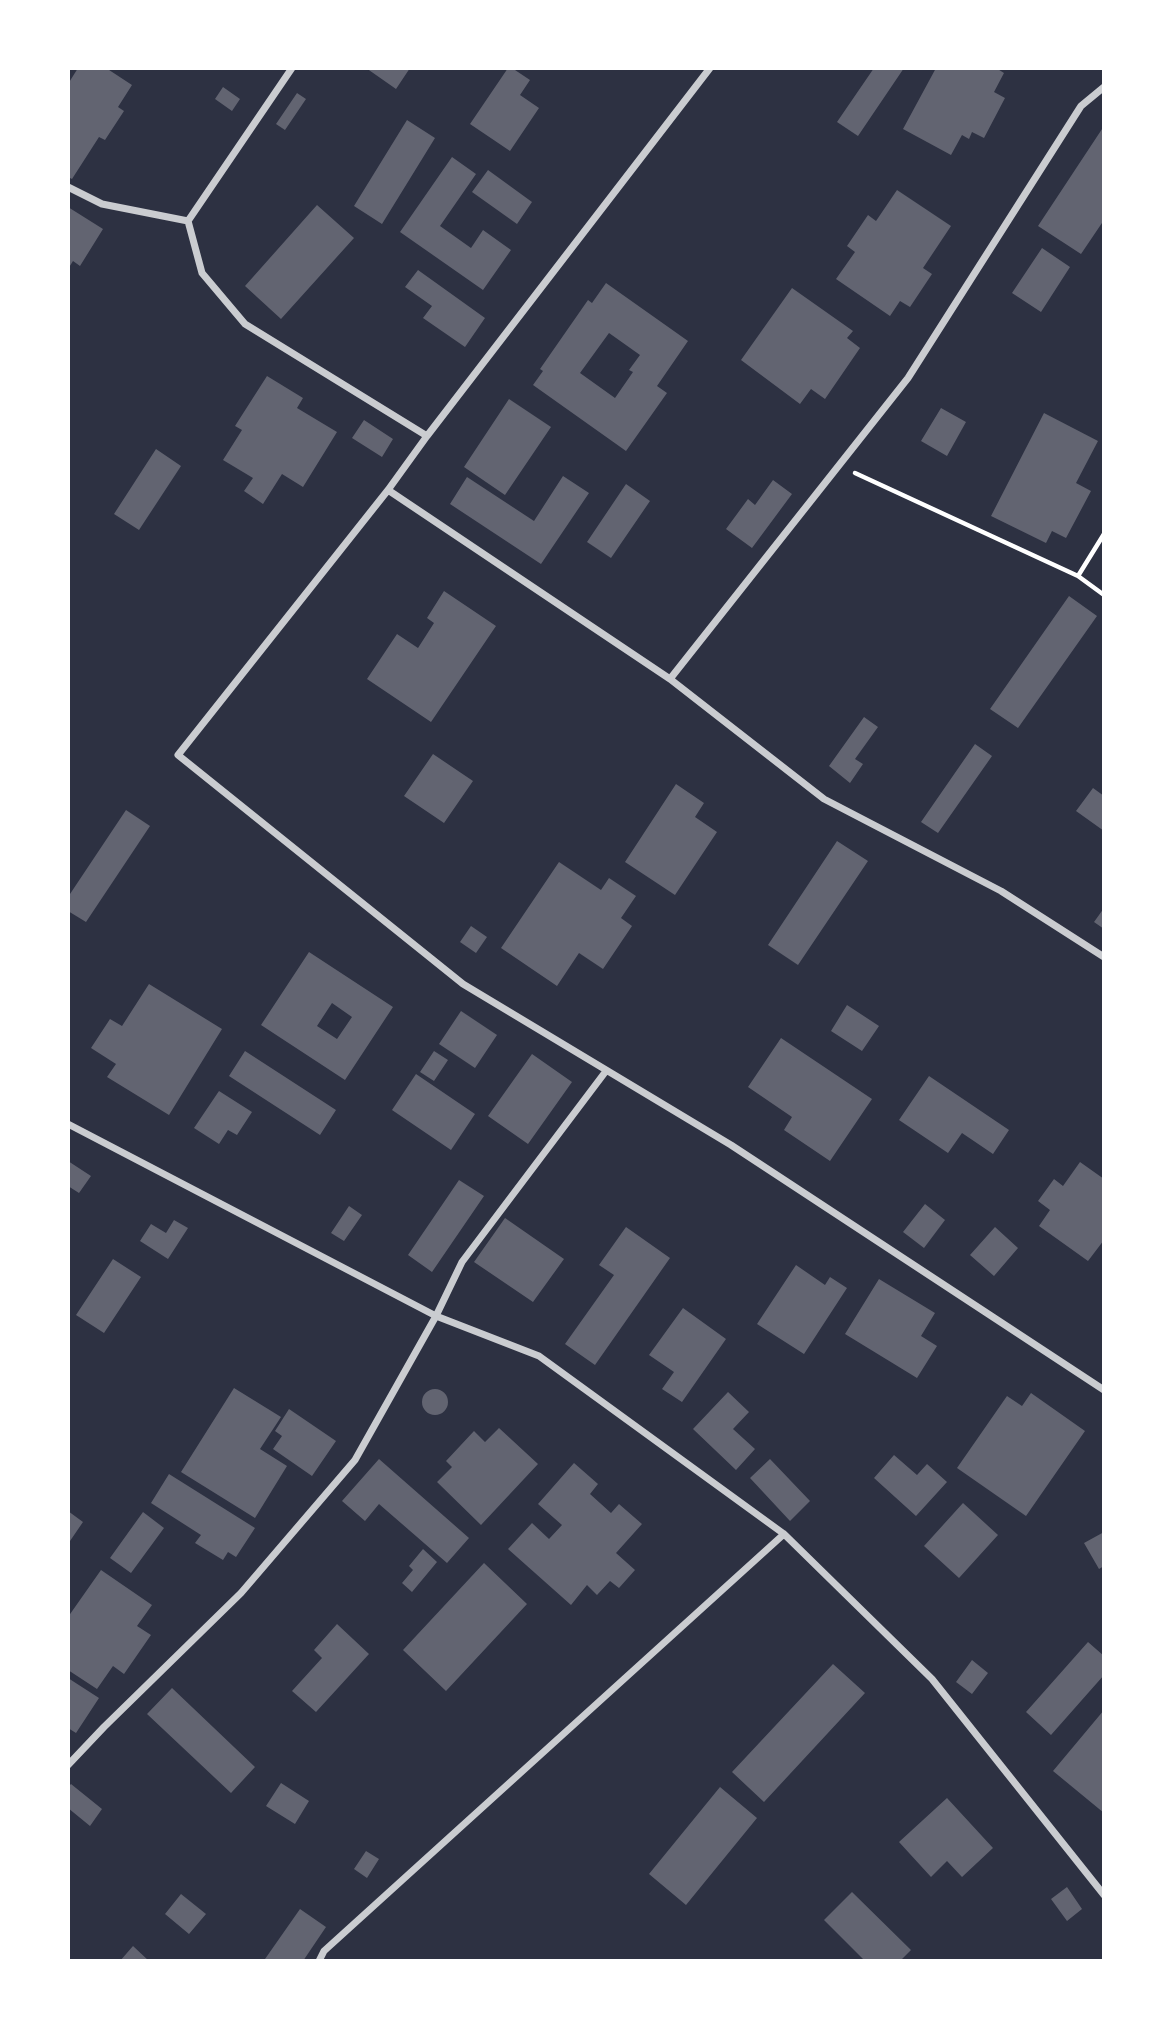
<!DOCTYPE html>
<style>
body{margin:0}
#map{position:relative;width:1172px;height:2029px;overflow:hidden;background:#2d3142;font-family:Raleway,sans-serif}
canvas{display:block}
.frame{position:absolute;inset:0;border:70px solid #fff;pointer-events:none}
</style>
<div id="map">
<canvas width="1172" height="2029"></canvas>
<div class="frame"></div>
</div>
<script>
const g = document.querySelector('canvas').getContext('2d');
g.lineJoin = 'round';
function fill(path, color) { g.fillStyle = color; g.fill(path, 'evenodd'); }
function stroke(path, color, width, dash) { g.strokeStyle = color; g.lineWidth = width; g.lineCap = dash ? 'butt' : 'round'; g.setLineDash(dash || []); g.stroke(path); }
fill(new Path2D(`
 M78 68H106L132 85 118 107 124 111 105 140 99 137 72 179 68 177V84Z
 M366 68H410L396 89Z
 M508 68H512L530 80 520 95 539 108 510 151 470 124Z
 M874 68H904L858 136 837 122Z
 M936 68H996L1004 73 994 92 1005 98 984 138 972 132 969 139 962 135 951 155 903 129Z
 M223 87 240 99 232 111 215 99Z
 M297 93 306 99 285 130 276 124Z
 M407 120 435 138 382 224 354 206Z
 M1104 126V220L1081 254 1038 226Z
 M452 157 476 174 440 226 471 248 483 230 511 250 483 290 400 232Z
 M488 170 532 202 517 224 472 192Z
 M897 190 951 226 923 268 932 274 910 307 900 301 890 316 836 279 855 252 847 246 868 215 876 221Z
 M317 205 354 238 281 319 245 286Z
 M68 207 103 229 80 266 73 261 68 269Z
 M1042 248 1070 267 1041 312 1012 293Z
 M418 270 485 318 465 347 423 318 432 306 405 287Z
 M606 283 688 341 657 386 667 393 626 451 533 385 543 371 540 369 588 300 592 303ZM609 333 640 355 629 370 633 372 615 398 580 373Z
 M792 288 853 331 847 338 860 348 825 399 811 389 800 404 741 360Z
 M267 376 303 398 297 408 337 432 303 487 282 474 263 504 244 491 253 478 223 460 242 430 235 426Z
 M509 399 551 427 505 495 464 467Z
 M941 408 966 422 947 456 921 441Z
 M1044 413 1098 441 1076 483 1091 491 1066 538 1052 531 1046 543 991 516Z
 M364 420 393 439 382 457 352 438Z
 M156 449 181 466 139 530 114 514Z
 M563 476 589 493 541 564 450 504 467 477 534 521Z
 M773 480 792 494 752 548 726 529 748 499 755 505Z
 M626 484 650 501 611 558 587 542Z
 M444 591 496 626 431 722 367 679 397 634 418 648 434 623 427 618Z
 M1069 596 1097 616 1018 728 990 709Z
 M864 717 878 727 855 759 863 764 850 783 829 766Z
 M975 744 992 756 938 833 921 822Z
 M433 754 473 781 444 823 404 796Z
 M676 784 704 803 695 817 717 832 675 895 625 862Z
 M1093 788 1104 796V831L1076 811Z
 M126 810 150 826 86 922 68 911V897Z
 M837 841 868 861 798 965 768 945Z
 M559 862 601 890 609 878 636 896 621 918 632 926 603 969 579 953 557 986 501 948Z
 M1104 908V929L1094 922Z
 M471 926 487 937 476 953 460 942Z
 M309 952 393 1007 345 1080 261 1025ZM332 1003 352 1017 337 1039 317 1026Z
 M149 984 222 1029 169 1115 107 1077 116 1064 91 1048 110 1019 122 1026Z
 M847 1005 879 1026 862 1051 831 1031Z
 M461 1011 497 1035 475 1068 439 1044Z
 M781 1038 872 1099 830 1161 784 1130 792 1117 748 1087Z
 M245 1051 336 1110 320 1135 229 1076Z
 M434 1051 448 1060 434 1081 420 1072Z
 M532 1054 572 1082 528 1144 488 1116Z
 M416 1074 475 1114 451 1150 392 1110Z
 M929 1076 1009 1130 993 1154 962 1133 948 1153 899 1120Z
 M219 1091 252 1112 237 1135 228 1130 219 1144 194 1128Z
 M68 1161 91 1176 79 1193 68 1186Z
 M1080 1162 1104 1179V1240L1088 1261 1039 1226 1050 1210 1038 1201 1054 1179 1063 1186Z
 M459 1180 484 1196 432 1272 408 1255Z
 M925 1204 945 1220 924 1248 903 1232Z
 M349 1206 362 1215 344 1241 331 1233Z
 M505 1218 564 1259 533 1302 474 1262Z
 M174 1220 188 1228 168 1259 140 1241 151 1224 166 1233Z
 M626 1227 670 1258 595 1365 565 1344 614 1275 599 1265Z
 M995 1227 1018 1248 994 1276 970 1255Z
 M113 1259 141 1277 104 1333 76 1315Z
 M796 1265 825 1285 830 1277 847 1288 804 1354 757 1324Z
 M879 1279 935 1313 921 1336 937 1346 917 1378 845 1334Z
 M683 1308 726 1339 682 1402 662 1389 674 1372 649 1355Z
 M234 1388 281 1417 260 1449 287 1466 255 1518 181 1472Z
 M422 1402a13 13 0 1 1 26 0a13 13 0 1 1-26 0Z
 M728 1392 749 1412 733 1429 755 1449 736 1470 693 1429Z
 M1031 1393 1085 1431 1026 1516 957 1468 1007 1396 1022 1406Z
 M289 1409 336 1441 312 1476 273 1449 282 1436 275 1431Z
 M499 1428 538 1464 481 1525 437 1482 452 1467 446 1461 474 1431 485 1442Z
 M894 1455 917 1475 927 1464 947 1482 916 1516 874 1478Z
 M379 1459 469 1538 447 1563 379 1504 365 1521 342 1501Z
 M770 1459 810 1501 790 1521 750 1478Z
 M574 1463 598 1484 590 1494 611 1513 619 1504 642 1524 616 1553 635 1570 619 1588 610 1581 597 1595 587 1585 571 1605 508 1549 532 1523 549 1539 562 1525 538 1504Z
 M169 1474 255 1528 236 1557 228 1552 223 1560 195 1543 201 1535 151 1503Z
 M963 1503 998 1535 959 1578 924 1546Z
 M68 1511 83 1522 70 1541 68 1539Z
 M143 1512 164 1528 131 1573 110 1558Z
 M1104 1532V1566L1099 1569 1084 1543Z
 M423 1549 437 1562 412 1592 402 1583 413 1570 409 1566Z
 M484 1563 527 1604 446 1691 403 1650Z
 M101 1570 152 1605 137 1626 151 1635 124 1674 113 1666 97 1689 68 1670V1617Z
 M337 1624 369 1654 316 1712 292 1691 322 1658 314 1650Z
 M1088 1642 1104 1656V1675L1051 1735 1026 1712Z
 M972 1660 988 1673 972 1694 956 1682Z
 M833 1664 865 1693 764 1802 732 1772Z
 M68 1678 99 1698 76 1733 68 1728Z
 M172 1688 255 1767 231 1793 147 1714Z
 M1104 1710V1813L1053 1771Z
 M281 1783 309 1801 295 1824 266 1806Z
 M71 1784 102 1809 90 1826 68 1808V1787Z
 M720 1787 757 1818 686 1905 649 1874Z
 M947 1798 993 1848 962 1877 947 1861 931 1877 899 1842Z
 M366 1851 379 1859 367 1878 354 1869Z
 M1067 1887 1082 1909 1067 1921 1051 1899Z
 M852 1892 911 1950 900 1961H865L824 1920Z
 M181 1894 206 1914 189 1934 165 1914Z
 M300 1909 326 1927 303 1961H268L265 1959Z
 M133 1946 149 1961H120Z`), '#626471');
stroke(new Path2D(`
 M855 473 1078 576 1104 595
 M1078 576 1104 534`), '#fff', 4.5);
stroke(new Path2D(`
 M292 68 188 221 202 273 245 324 427 436
 M710 68 427 436 388 490 178 755 463 984 731 1145 1104 1390
 M68 187 102 204 188 221
 M388 490 670 679 824 799 1001 891 1104 957
 M670 679 908 378 1081 106 1104 87
 M606 1071 462 1262 436 1316 539 1356 784 1534 932 1679 1104 1895
 M68 1124 436 1316 355 1460 241 1593 104 1727 68 1765
 M319 1961 324 1951 784 1534`), '#caccd0', 7);
</script>
